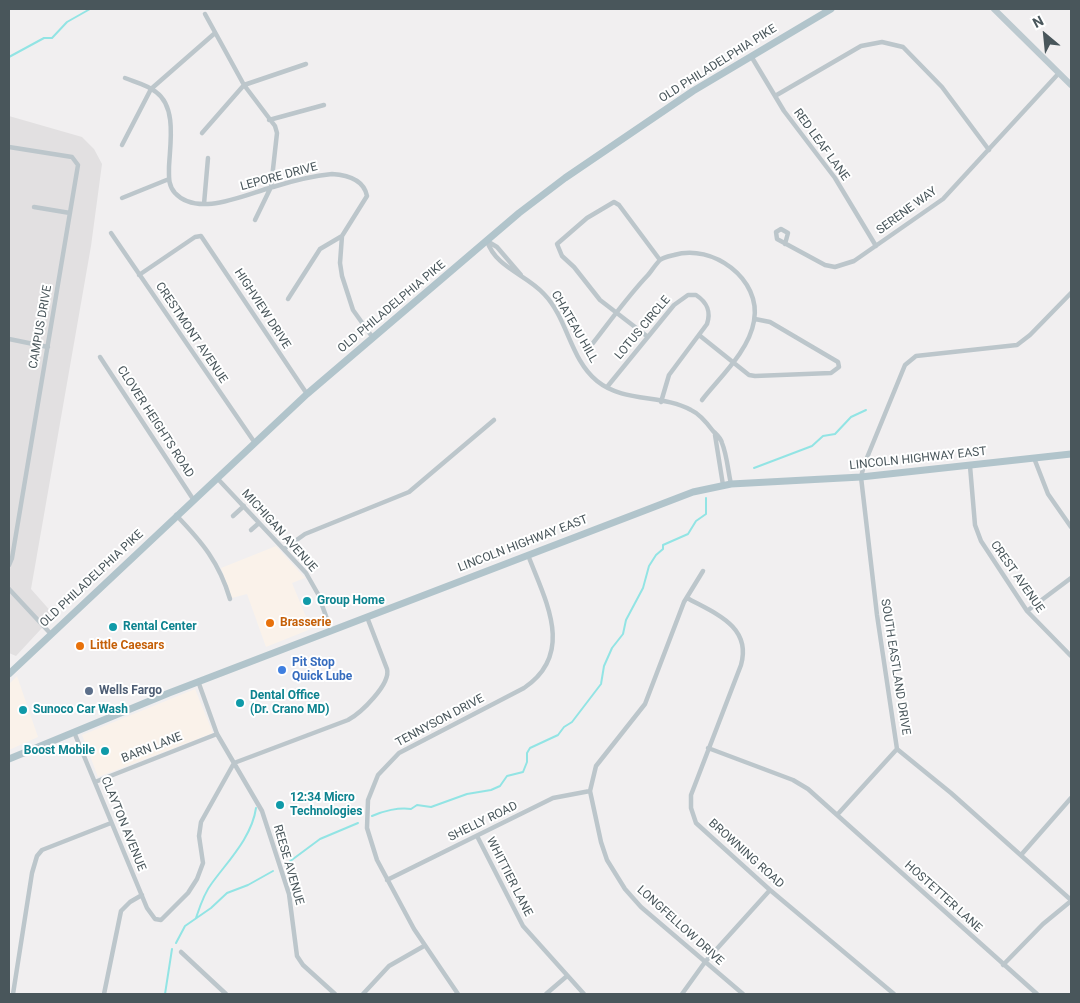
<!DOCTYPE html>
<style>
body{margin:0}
#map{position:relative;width:1080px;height:1003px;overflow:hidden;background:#f1eff0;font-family:Roboto,sans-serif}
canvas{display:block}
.frame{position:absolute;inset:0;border:10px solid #49565b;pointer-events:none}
.north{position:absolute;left:1020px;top:10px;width:50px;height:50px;-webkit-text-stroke:4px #fff;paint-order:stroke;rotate:332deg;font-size:14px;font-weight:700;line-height:20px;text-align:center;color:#49565b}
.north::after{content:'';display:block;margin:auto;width:18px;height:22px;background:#49565b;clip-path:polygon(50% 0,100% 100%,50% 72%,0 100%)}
</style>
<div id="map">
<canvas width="1080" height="1003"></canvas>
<div class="frame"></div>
<div class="north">N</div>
</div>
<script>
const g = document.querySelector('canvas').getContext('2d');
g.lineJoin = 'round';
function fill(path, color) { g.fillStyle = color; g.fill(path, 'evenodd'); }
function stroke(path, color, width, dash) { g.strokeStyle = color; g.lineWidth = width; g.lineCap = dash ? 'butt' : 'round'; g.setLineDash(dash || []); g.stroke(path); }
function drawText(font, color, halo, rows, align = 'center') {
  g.font = font + ' Roboto,sans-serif'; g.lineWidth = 4; g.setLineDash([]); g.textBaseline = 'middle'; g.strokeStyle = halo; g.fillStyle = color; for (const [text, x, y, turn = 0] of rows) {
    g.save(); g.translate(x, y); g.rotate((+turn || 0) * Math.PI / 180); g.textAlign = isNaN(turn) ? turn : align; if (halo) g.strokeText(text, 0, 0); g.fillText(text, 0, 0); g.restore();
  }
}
fill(new Path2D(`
 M276 546 305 578 292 583 311 629 266 647 247 594 232 598 221 568Z
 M17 676 38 737 9 750V684Z
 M195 689 213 733 98 777 82 735Z`), '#faf2ea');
fill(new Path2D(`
 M9 116 82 137 94 149 102 164 91 246 31 589 54 615 16 656 9 653Z`), '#e2e0e1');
stroke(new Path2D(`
 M9 57 44 38H52L67 22 90 9
 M754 468 812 446 823 436 835 434 851 417 866 410
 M372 816C383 811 399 807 411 809L417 805 431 807 467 794 491 790 500 786 507 776 523 772 527 762V753L530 748 558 735 564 727 572 722 601 684 604 666 612 648 623 634 626 620 643 588 649 566 656 555 663 549V545L688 534 696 521 706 514V498
 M285 865 320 839 358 823
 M196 918C200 906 204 893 212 883 228 861 252 837 256 808
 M176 943 185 926 211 908 227 893 248 885 273 871
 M165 994 172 949`), '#92e4e4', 2);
stroke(new Path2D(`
 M205 14 244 85 275 126 277 133 271 187 255 220
 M751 56 784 111 835 178 876 246
 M125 78C135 82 148 85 156 92 177 107 170 144 169 167 169 177 168 185 175 193 198 218 246 194 273 187 292 181 312 176 332 174 347 175 364 180 367 196L342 236 340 263 342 276 353 310 373 338
 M775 96 861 46 882 42 903 47 942 87 989 150
 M269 120 324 105
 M202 133 244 85 306 64
 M122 145 151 89 215 33
 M9 147 72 157 78 165 12 558 9 565
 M122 198 169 179
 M204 204 208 158
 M34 207 70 213
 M111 233 255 443
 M487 241C496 268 526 274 544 294 568 319 570 359 597 381 624 403 662 394 691 410 700 414 707 423 713 431 716 434 721 438 722 443 727 455 728 471 731 484
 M487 241 497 247 521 275
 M785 244 788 233 781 229 776 232 777 239 825 265 835 267 854 261 943 199 1059 73
 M139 275 195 237 201 236 307 394
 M288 299 320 249 342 236
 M699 335 749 375 755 376 831 373 839 367 838 362 770 322 755 319
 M648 337 600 300 574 267 562 256 557 244 587 218 614 202 619 205 660 260
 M9 339 48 347
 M593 343C611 320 628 296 648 275 652 270 656 264 660 260 664 257 670 256 674 255 712 243 762 279 754 321 749 351 720 377 702 400
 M100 357 193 499
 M607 387 674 305 688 295H696C708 303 711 312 707 324L669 375 661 402
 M715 435 723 485
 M1034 458 1048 494 1071 527
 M970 466 975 525 981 541 1027 611 1071 656
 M217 478 306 573 318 594 331 630
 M176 515C202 542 219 562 230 599
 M233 516 244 506
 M251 530 259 523
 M284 549 305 534 409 492 494 420
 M703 571 684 602 645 704 596 766 590 791 601 842 607 860 625 889 641 907 743 994
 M9 589 50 633
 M687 598C714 613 752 626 741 665L691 795V808L696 823 770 890 894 994
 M1027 611 1071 578
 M198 681 217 734 262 811 289 894 297 956 303 965 335 994
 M74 732 147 908 155 919 161 920 188 893 197 879 203 863 199 836 201 822 234 763 348 720C361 713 391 684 387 669L367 617
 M708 748 793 780 808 789 1037 994
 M897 749 877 615 861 477 864 465 905 365 916 356 1017 345 1030 335 1071 293
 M897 749 951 793 1071 900
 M95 782 217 734
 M837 815 897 749
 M477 836 523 926 584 994
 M1021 855 1071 798
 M387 880 553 798 590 791
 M181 952 226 994
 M1003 965 1043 924 1071 901
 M13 994 32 873 37 856 42 850 111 823
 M104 994 121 911 130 902 142 895
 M363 994 389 966 424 946
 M458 994 414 929 377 860 367 828 368 800 378 775 399 753 524 688C576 653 545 600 528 555
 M546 994 567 976
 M682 994 705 962 770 890`), '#bcc6cb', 4.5);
stroke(new Path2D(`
 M994 9 1071 85`), '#bcc9cf', 6);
stroke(new Path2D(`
 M9 674 307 394 519 213 565 178 693 91 831 9
 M9 759 169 693 693 492 731 484 861 477 1071 454`), '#b1c4cb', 7);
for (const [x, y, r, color] of [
 [307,601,5,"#0f9aa8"],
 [270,623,5,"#e8710a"],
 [113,627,5,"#0f9aa8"],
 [80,646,5,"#e8710a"],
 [282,670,5,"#3f7fe0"],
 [89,691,5,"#5c6f8a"],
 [240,703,5,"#0f9aa8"],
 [23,710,5,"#0f9aa8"],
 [105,751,5,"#0f9aa8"],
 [280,805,5,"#0f9aa8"]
]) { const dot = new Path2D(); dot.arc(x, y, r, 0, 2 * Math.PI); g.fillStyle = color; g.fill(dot); stroke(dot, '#fff', 2); }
drawText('12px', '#49565b', '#fff', [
 ["OLD PHILADELPHIA PIKE",718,64,-32],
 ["RED LEAF LANE",821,145,54],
 ["LEPORE DRIVE",279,177,-15],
 ["SERENE WAY",907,211,-36],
 ["OLD PHILADELPHIA PIKE",392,307,-40],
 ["HIGHVIEW DRIVE",262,309,57],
 ["CAMPUS DRIVE",41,327,-80],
 ["CHATEAU HILL",574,327,60],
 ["LOTUS CIRCLE",643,328,-50],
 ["CRESTMONT AVENUE",191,333,56],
 ["CLOVER HEIGHTS ROAD",155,422,57],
 ["LINCOLN HIGHWAY EAST",918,459,-6],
 ["MICHIGAN AVENUE",279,531,48],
 ["LINCOLN HIGHWAY EAST",523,544,-21],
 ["CREST AVENUE",1017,577,55],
 ["OLD PHILADELPHIA PIKE",92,579,-43],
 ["SOUTH EASTLAND DRIVE",895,667,81],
 ["TENNYSON DRIVE",440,721,-28],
 ["BARN LANE",152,748,-21],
 ["SHELLY ROAD",483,822,-26],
 ["CLAYTON AVENUE",123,824,68],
 ["BROWNING ROAD",746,854,42],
 ["REESE AVENUE",288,865,74],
 ["WHITTIER LANE",509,877,63],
 ["HOSTETTER LANE",943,897,42],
 ["LONGFELLOW DRIVE",680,926,42]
]);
drawText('bold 12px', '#0d838f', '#fff', [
 ["Group Home",317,601],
 ["Rental Center",123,627],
 ["Dental Office",250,696],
 ["(Dr. Crano MD)",250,710],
 ["Sunoco Car Wash",33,710],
 ["Boost Mobile",95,751,"right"],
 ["12:34 Micro",290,798],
 ["Technologies",290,812]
], 'left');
drawText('bold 12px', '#c56008', '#fff', [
 ["Brasserie",280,623],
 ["Little Caesars",90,646]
], 'left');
drawText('bold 12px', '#366cbe', '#fff', [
 ["Pit Stop",292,663],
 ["Quick Lube",292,677]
], 'left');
drawText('bold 12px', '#4e5e75', '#fff', [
 ["Wells Fargo",99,691]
], 'left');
</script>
